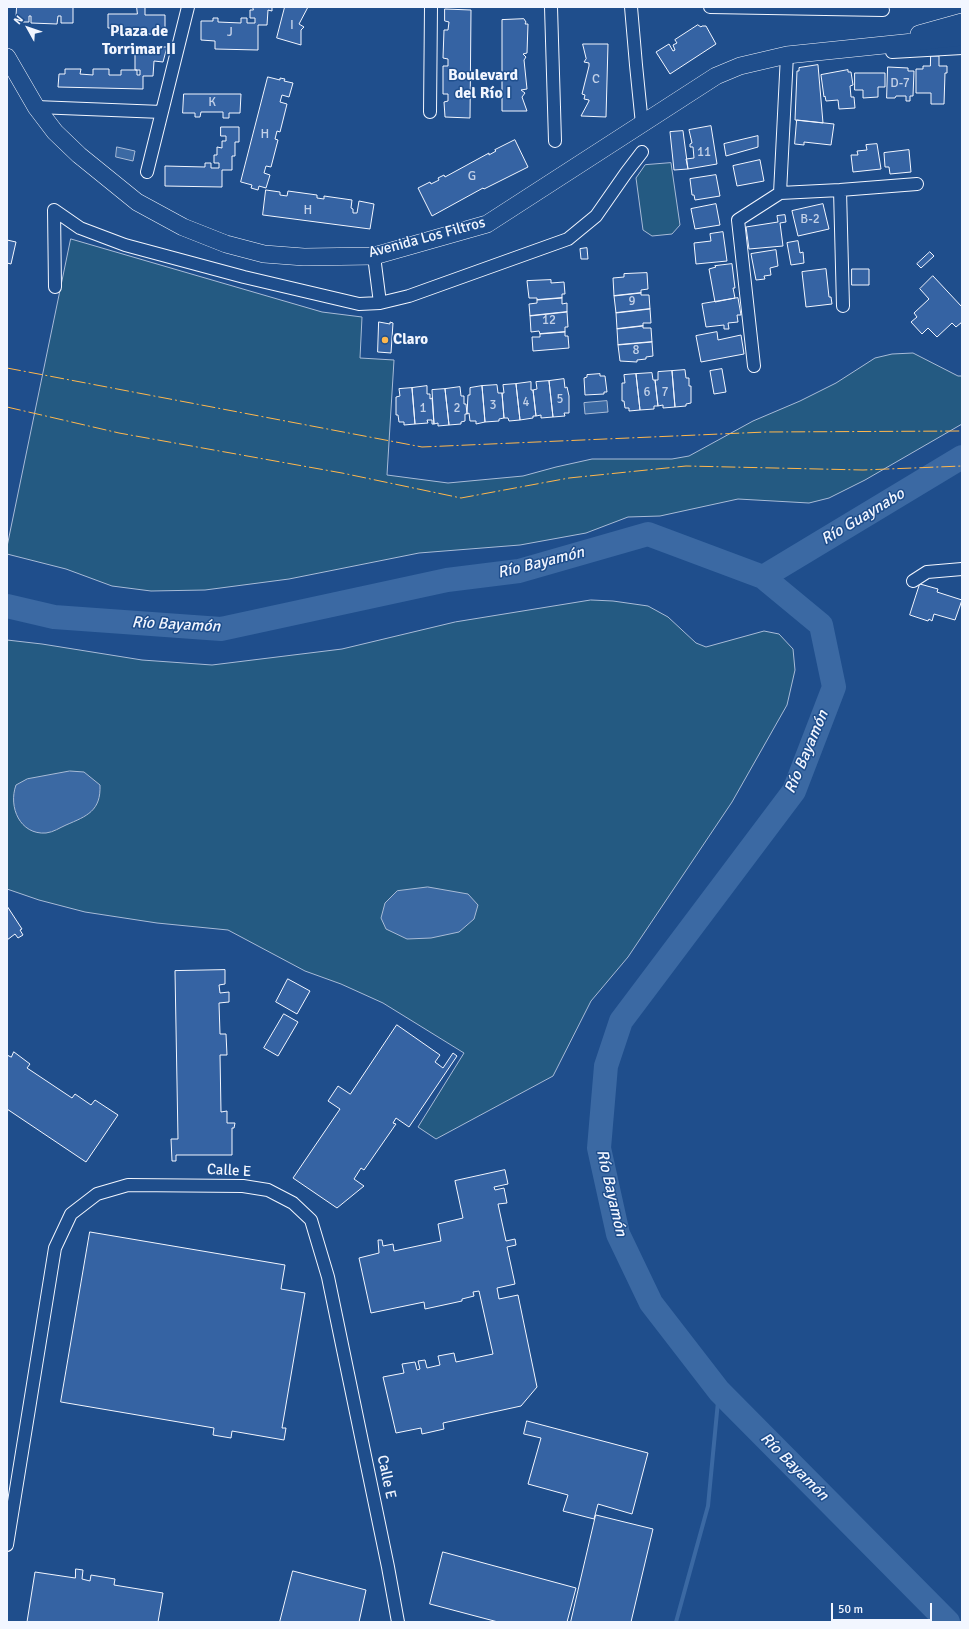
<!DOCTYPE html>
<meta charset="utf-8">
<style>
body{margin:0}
#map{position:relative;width:969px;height:1629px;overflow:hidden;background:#1f4e8c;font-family:Signika,sans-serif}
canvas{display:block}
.frame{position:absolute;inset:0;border:8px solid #f2f6ff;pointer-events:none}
.north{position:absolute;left:8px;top:8px;width:40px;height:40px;-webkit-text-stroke:3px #1f4e8c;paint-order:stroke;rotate:310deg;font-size:11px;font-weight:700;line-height:16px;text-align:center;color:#f2f6ff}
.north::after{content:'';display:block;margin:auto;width:14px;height:18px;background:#f2f6ff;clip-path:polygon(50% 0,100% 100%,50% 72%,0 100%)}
.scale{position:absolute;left:831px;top:1603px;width:101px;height:18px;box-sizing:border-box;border:2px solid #f2f6ff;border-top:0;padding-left:5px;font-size:12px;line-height:14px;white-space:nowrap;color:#f2f6ff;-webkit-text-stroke:3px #1f4e8c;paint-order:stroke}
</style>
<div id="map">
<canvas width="969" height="1629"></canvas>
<div class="frame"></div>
<div class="north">N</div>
<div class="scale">50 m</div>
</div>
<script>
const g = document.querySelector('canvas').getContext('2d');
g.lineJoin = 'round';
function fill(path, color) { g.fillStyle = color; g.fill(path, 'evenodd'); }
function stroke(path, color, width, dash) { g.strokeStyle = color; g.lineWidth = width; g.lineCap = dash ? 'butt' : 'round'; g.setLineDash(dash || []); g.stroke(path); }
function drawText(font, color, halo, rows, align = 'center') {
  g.font = font + ' Signika,sans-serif'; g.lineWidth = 3; g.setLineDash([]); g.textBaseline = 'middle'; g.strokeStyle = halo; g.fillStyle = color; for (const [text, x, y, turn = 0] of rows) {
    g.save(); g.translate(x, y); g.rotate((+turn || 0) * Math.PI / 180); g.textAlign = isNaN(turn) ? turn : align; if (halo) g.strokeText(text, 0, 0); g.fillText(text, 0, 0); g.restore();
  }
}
const green = new Path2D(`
 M671 163 680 225 672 234 652 236 643 230 636 178 645 165Z
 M71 239 322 312 362 317 360 358 394 360 387 475 448 483 523 476 556 467 592 459H672L689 456 753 421 800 401 836 383 875 358 892 354 913 353 958 376H962V424L865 480 829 498 809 503 738 499 660 516 628 517 586 533 520 545 419 553 289 579 205 590 151 591 112 586 66 569 7 554V547Z
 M591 600 613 601 648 606 668 617 696 643 706 647 764 631 779 634 793 649 795 670 787 705 732 802 628 957 591 1001 553 1076 436 1139 418 1127 464 1053 383 1003 341 984 305 971 228 930 157 923 85 912 39 900 7 889V640L42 644 142 660 212 665 342 649 455 622Z`);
fill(green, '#245a82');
stroke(green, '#a8bbd7', 1);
const water = new Path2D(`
 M117 147 135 151 133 161 116 157Z
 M607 401 608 412 585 414 584 403Z
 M70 771 84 772 100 785C101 811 87 816 66 825 59 828 54 832 46 833 20 835 8 807 16 785L27 779Z
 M428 887 468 894 478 905 474 919 459 932 431 938 407 939 386 929 381 918 385 903 397 891Z`);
fill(water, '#3b69a3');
stroke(water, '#a8bbd7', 1);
stroke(new Path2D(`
 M676 1622 708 1506 719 1391`), '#3b69a3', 4);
stroke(new Path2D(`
 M763 577 962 457
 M7 606 54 617 221 629 447 580 519 571 648 534 763 577 821 625 834 687 794 791 621 1021 606 1066 599 1148 618 1234 651 1303 719 1391 948 1622`), '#3b69a3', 24);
const building = new Path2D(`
 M17 7H73V23H61V16H58L57 24 31 23V16H29V22H16Z
 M137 7H145V15H165V29H159V34H143V29H131V33H115V28H108V14H137Z
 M253 7H272V11L268 10 267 25H258V50L215 49V41L201 40V21H213V18H218V22L241 23V18H247V23H255V18H250V10H253Z
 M285 7H308L299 24 304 27 301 30V45L277 38Z
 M445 9 471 10 470 118 445 117 444 102 448 101V94H443V66H448V59L443 58 444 30H448L449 22 445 21Z
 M524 19 526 22 525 24H528L527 53 523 54 526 57 524 60 527 89 521 90 525 93 522 97 527 111H502V20Z
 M698 25 701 27 702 26H706L716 44 670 74 656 52 669 44 673 51 675 50 673 45 677 43 675 40Z
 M583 44H608L606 117 581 116 589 101V100L584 99 585 95 582 94 589 66V63L584 62 586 59Z
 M141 47H167L163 62 154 61 153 76H143V89L58 87 59 74H65V69H81L80 74 93 75V69H109V75H121V70H137V75H140V70H135V53L141 54Z
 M931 56H939V66H947V73H945L944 104H931V93H916V69H923V66H930Z
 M818 65 823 123 795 120 797 71H799V68Z
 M888 67 908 68V71H914L913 96H910V101H906V96H896L895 98H887Z
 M848 70V72H851L853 85 850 86 851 97H854L855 108 839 109 838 100 826 101 825 96 824 97 821 75Z
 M855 73H885V87H878V97L863 98V90H855Z
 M268 77 280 80V78L285 79 284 81 293 83 289 97 282 95 280 102 287 104 280 132 277 131 275 139 278 140 271 167 266 166 264 173 270 175 266 188 259 186 258 190 251 188 252 185 241 182Z
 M184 94H241L240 113H229V118H223V112H201L200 117H195V113H183Z
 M797 120 834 124 831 145 804 142V145L795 144Z
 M711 126 717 164 688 169 686 159 694 158 693 147H690V144L692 143 689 130Z
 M221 127H239V142H235V156H232V170H222V187L165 186V166L205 167V163H211V168H219V163H214V155H217V147L222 148V141H226V136H221Z
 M683 131 688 169 674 170 670 132Z
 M758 136V147L726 156 724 144Z
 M515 140 528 167 484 189 483 188 432 216 418 188 430 182 431 184 439 180 438 178 444 175 445 177 489 153V155L496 151 495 150Z
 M877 144 881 169 853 172 851 155H858L857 151 867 150 866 145Z
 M909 150 911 172 890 174 889 167H885L884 153Z
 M760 160 764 181 737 186 733 166Z
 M716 175 720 196 695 200 694 195H692L690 179Z
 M266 190 280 192V195L287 196 288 191 317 195V198L324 199V196L352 200 351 208 353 209V213H357L359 201 374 204 370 229 263 215Z
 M716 204 720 225 695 229 691 209Z
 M823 204 829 229 798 236 792 211Z
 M785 215 786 222 780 223 783 246 749 249 746 227 778 222 777 216Z
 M723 232 727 261 696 264 694 243 711 241 710 234Z
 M7 240 16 242 11 264 7 263Z
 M798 241 800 253 803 252 804 263 791 265 787 243Z
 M587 248 588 259H581L580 249Z
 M776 250 778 266 770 268 771 275 764 276 765 279 756 280 751 254Z
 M930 252 934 256 921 268 917 264Z
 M732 264 735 288H733L735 298 715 302 709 269 716 267 715 266Z
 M826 269 829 297H831L832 304 806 307 802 272Z
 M852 269H869V285H852Z
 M647 273 648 289 641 290V293L614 296 613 278 624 277V274Z
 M933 276 962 307V322L956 327 952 323 937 337 928 328 922 334 911 322 917 317 914 313 929 299 920 289Z
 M551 280V283L564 282 565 294H562V298L537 300V298H529L527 281Z
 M641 293V295H649L650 309 616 313 614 296Z
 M562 298V304L567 303V312L530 316 529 304 537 303V300Z
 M738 298 741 315H737L738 322 728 323 729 329H724V325L706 327 702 304Z
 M650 309 651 323H643V326L617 329 616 313Z
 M567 312 568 327H565V332L540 334 539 331 531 332 530 316Z
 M379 322 390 324V322L393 323 391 353 378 352Z
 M643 326V328H651L652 342 618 345 617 329Z
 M565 332V336H568L569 348 533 351 532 337H540V334Z
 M717 332 718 340 741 335 744 354 701 362 696 336Z
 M652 342 653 356 646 357V359L637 360V362L620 361 618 345Z
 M722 369 726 392 714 394 710 371Z
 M685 370 686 378H689V386H691V403L686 404V406L675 407 672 371Z
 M672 371 675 407 663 408V405L658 406 655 380H658V372Z
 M652 373 653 380H655L658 406H654V409L640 410 636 374Z
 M600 374V376H605L607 392H604V394L585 395 584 378 587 377V375Z
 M636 374 640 410 629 411V408H625L624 401H622V383H625L624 375Z
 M564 379 565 388 567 387 569 396V413H564L565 416 553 417 549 381Z
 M549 381 553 417 541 418V415L536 416 533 390 537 389 536 382Z
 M531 382V390H533L536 416H533V418L520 420 516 384Z
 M516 384 520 420 509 421 508 418H504L502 393H504L503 385Z
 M497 385 498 393H502L504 418 499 419V421L485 422 482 386Z
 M427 386V394H430V399L432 398 434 424H432V420H427L428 423 415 424 412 388Z
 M482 386 485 422 476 424V421H470L469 413 467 414 468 395H470V388Z
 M460 387 461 396H464V404H466L467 414H465V421L461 422V424L449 425 445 389Z
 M412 388 415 424 404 425V422H399L398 415H396V397L400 396 399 389Z
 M445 389 449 425 438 426V423L434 424 432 390Z
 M920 584 938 589 937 592 962 600 955 620 934 614 932 621 929 619 928 621 910 615Z
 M7 906 22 929 20 930 23 935 18 938 15 934 7 940Z
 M225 970V984L219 985 220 993 229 992V1002L219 1003 220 1034H226L227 1055H220L221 1112 227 1111V1123H235L234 1128H232V1155H176V1161H172L171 1139H178L175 971Z
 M288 979 310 991 297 1014 276 1002Z
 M284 1014 298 1022 278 1056 264 1048Z
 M397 1025 440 1055 435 1062 443 1068 453 1053 457 1056 409 1127 396 1118 393 1123 396 1124 364 1170 361 1168 354 1179 364 1186 337 1208 293 1178 340 1109 328 1101 338 1086 350 1094Z
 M14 1052 30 1064 27 1068 72 1098 75 1094 91 1105 95 1100 118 1115 86 1162 7 1109V1055L11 1057Z
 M505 1170 508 1184 494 1187 495 1190 504 1188 507 1203 498 1204 506 1241 515 1239 516 1245 507 1247 515 1284 497 1288 499 1299 518 1295 537 1387 521 1406 443 1423 444 1429 422 1434 421 1428 396 1433 383 1377 404 1373 402 1364 415 1362 417 1370 420 1369 418 1361 425 1360 427 1368 440 1365 438 1356 454 1353 456 1362 493 1354 479 1291 473 1292 474 1296 462 1299V1301L425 1309 424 1302 371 1313 359 1258 379 1253 378 1240H382L383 1246 393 1244 394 1251 441 1241 438 1224 463 1218 455 1181Z
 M90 1232 285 1265 281 1289 305 1293 282 1428H286L284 1440 232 1431 231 1438 213 1435 214 1428 61 1402Z
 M527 1421 648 1453 632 1514 598 1504 594 1519 563 1511 568 1495 528 1484 541 1438 524 1434Z
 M596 1515 653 1529 631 1622H571Z
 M443 1552 576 1588 567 1622H498L430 1604Z
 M76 1569 83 1570 82 1579 90 1581 91 1575 115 1579 114 1585 163 1593 158 1622H27L35 1572 75 1578Z
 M293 1571 366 1590 359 1622H280Z`);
fill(building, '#3563a3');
stroke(building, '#f2f6ff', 1);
const street = new Path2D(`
 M551 7 555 141
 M631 7 636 65 642 124
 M710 7 883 10
 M892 52 962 48
 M36 107 162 112
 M430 112 431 7
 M147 172 188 7
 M840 190 843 306
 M780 193 840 190 917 184
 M374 256 380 303
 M55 287 54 210 80 228 125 245 244 277 359 304 380 303 409 296 568 239 596 216 626 173 642 152
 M754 366 738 220 780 193 787 55
 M913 581 927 572 962 569
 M7 1545 55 1248 71 1214 97 1194 128 1185 243 1186 268 1190 293 1203 311 1220 328 1277 388 1567 398 1622`);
const secondary = new Path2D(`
 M919 34 962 22
 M7 57 36 107 55 132 79 155 137 202 183 227 226 244 264 254 304 257 374 256 487 224 716 76 740 66 787 55 962 37`);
stroke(street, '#f2f6ff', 14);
stroke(secondary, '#f2f6ff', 18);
stroke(street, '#1f4e8c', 12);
stroke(secondary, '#1f4e8c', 17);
stroke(new Path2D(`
 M7 368 422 447 766 432 962 431
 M7 407 119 433 342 473 461 498 569 478 686 466 863 470 962 466`), '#ffb74d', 1, [14, 3, 2, 3]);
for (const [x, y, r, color] of [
 [385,340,4,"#ffb74d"]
]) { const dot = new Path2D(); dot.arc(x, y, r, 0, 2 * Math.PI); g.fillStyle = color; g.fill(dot); stroke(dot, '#1f4e8c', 1.5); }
drawText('13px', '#c3d1e8', null, [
 ["I",292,26],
 ["J",230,33],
 ["C",596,80],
 ["D-7",900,84],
 ["K",212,103],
 ["H",265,135],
 ["11",704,153],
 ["G",472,177],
 ["H",308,211],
 ["B-2",810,220],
 ["9",632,302],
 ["12",549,321],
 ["8",636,351],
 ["6",647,393],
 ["7",665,393],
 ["5",560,400],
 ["4",526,403],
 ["3",493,406],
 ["1",423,409],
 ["2",457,409]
]);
drawText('15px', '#f2f6ff', '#1f4e8c', [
 ["Avenida Los Filtros",427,238,-15],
 ["Calle E",229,1171,3],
 ["Calle E",386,1477,78]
]);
drawText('bold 15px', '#f2f6ff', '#1f4e8c', [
 ["Claro",393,340]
], 'left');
drawText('bold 16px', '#f2f6ff', '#1f4e8c', [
 ["Plaza de",139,32],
 ["Torrimar II",139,50],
 ["Boulevard",483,76],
 ["del Río I",483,94]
]);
drawText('italic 16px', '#f2f6ff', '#1f4e8c', [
 ["Río Guaynabo",863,517,-31],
 ["Río Bayamón",541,563,-14],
 ["Río Bayamón",176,625,3],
 ["Río Bayamón",807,752,-67],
 ["Río Bayamón",611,1193,77],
 ["Río Bayamón",794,1467,45]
]);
</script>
